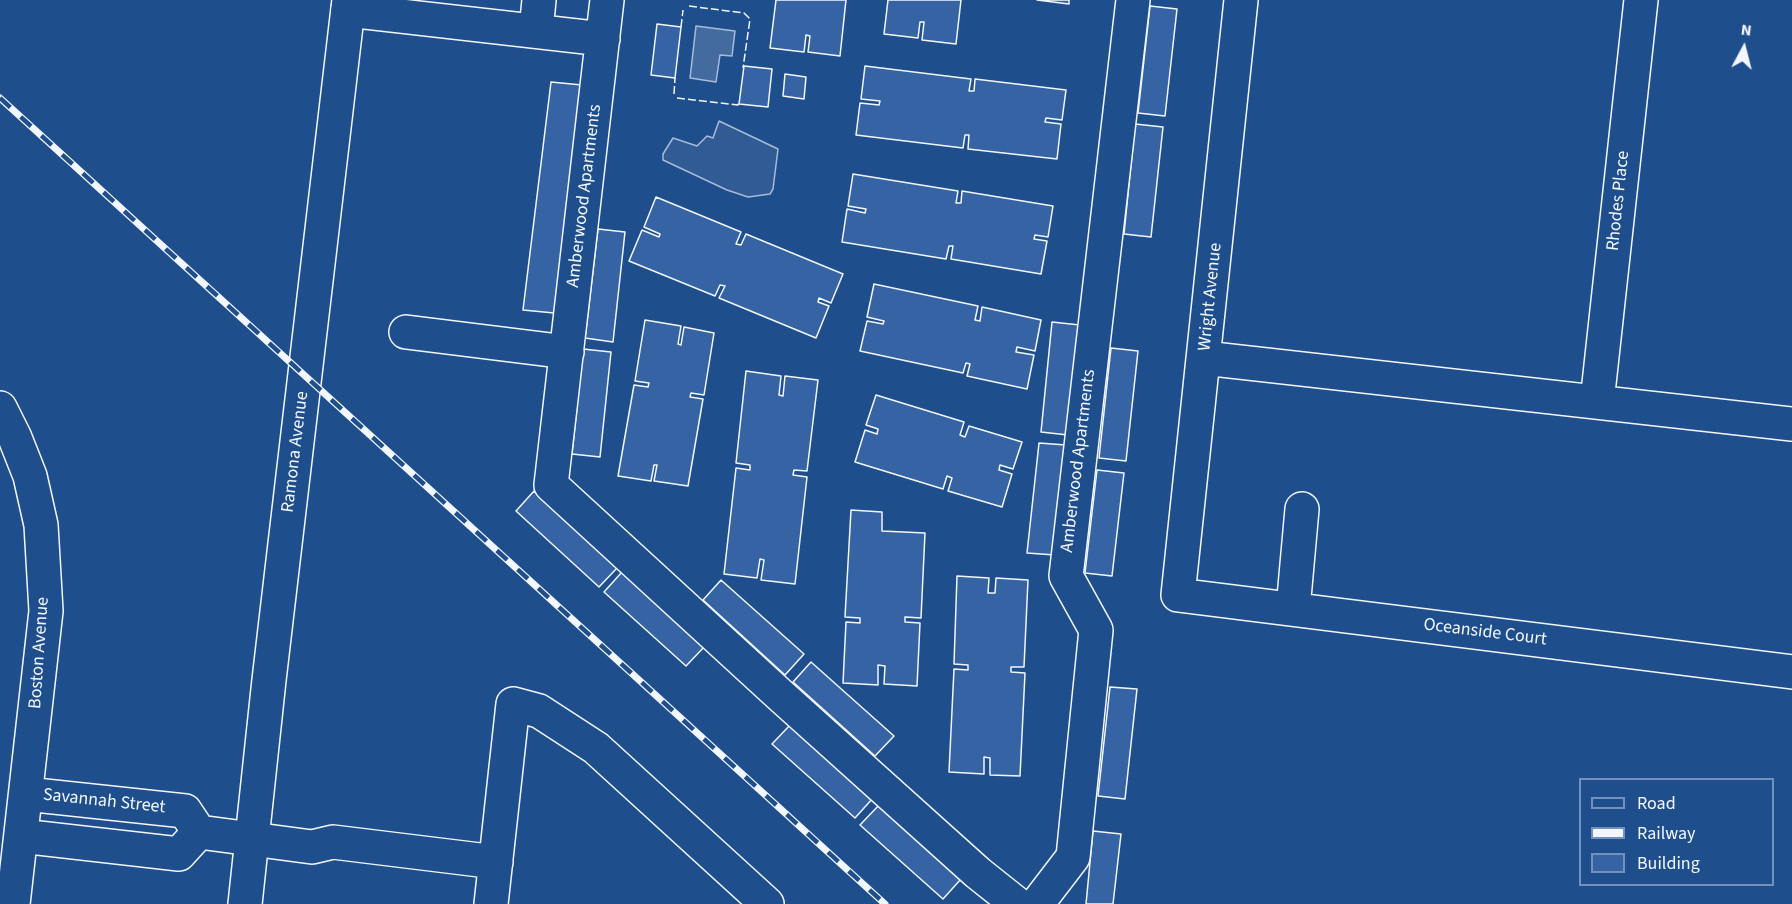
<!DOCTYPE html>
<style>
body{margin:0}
#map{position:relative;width:1792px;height:904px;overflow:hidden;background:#1f4e8c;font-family:"Source Sans 3",sans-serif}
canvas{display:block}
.legend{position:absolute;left:1579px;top:778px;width:195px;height:108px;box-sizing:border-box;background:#1f4e8c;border:2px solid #7391ba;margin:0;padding:8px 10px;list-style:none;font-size:18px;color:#f2f6ff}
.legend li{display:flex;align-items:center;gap:12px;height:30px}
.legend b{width:30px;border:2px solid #7391ba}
.north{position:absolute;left:1714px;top:18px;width:60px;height:60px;-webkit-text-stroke:4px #1f4e8c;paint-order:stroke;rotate:7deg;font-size:16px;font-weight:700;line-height:24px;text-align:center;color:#f2f6ff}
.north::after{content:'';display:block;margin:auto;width:21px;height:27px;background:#f2f6ff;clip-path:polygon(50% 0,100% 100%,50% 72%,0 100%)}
</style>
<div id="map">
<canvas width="1792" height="904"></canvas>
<ul class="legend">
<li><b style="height:8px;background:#1f4e8c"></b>Road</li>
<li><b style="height:8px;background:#f2f6ff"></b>Railway</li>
<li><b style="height:16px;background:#3563a3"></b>Building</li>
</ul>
<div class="north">N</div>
</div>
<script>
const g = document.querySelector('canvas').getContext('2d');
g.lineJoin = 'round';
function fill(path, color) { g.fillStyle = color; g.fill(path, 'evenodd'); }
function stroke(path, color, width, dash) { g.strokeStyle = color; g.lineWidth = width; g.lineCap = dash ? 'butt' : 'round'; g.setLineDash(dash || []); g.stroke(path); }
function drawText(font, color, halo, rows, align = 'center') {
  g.font = font + ' "Source Sans 3",sans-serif'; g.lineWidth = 4.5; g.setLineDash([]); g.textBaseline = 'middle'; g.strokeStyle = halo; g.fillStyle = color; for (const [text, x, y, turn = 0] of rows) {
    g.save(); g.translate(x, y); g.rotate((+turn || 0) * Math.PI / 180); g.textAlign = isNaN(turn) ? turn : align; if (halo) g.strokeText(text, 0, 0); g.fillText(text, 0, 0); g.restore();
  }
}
const built = new Path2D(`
 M719 121 778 149 773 189 770 194 748 197 727 190 663 160V154L673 138 697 146 707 136 713 138Z`);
fill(built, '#305b95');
stroke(built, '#a8bbd7', 1.5);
const water = new Path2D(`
 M696 26 735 31 732 56 720 55 716 82 690 78Z`);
fill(water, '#446ba0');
stroke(water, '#a8bbd7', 1.5);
const building = new Path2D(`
 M776 0H846L840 56 808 52 810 36 806 35 804 52 770 48Z
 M888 0H961L956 44 922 40 924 22H920L918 38 884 34Z
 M1037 0H1069V4Z
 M1150 6 1177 9 1165 116 1138 113Z
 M657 24 681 27 675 78 651 75Z
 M744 66 772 69 768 107 739 104Z
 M865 66 971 79 969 91H974L975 79 1066 90 1062 120 1046 118 1045 122 1061 124 1057 159 968 149 969 135H965L963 148 856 135 860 103 879 105 880 101 861 99Z
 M785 74 806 77 804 99 783 96Z
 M551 82 582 85 554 313 523 310Z
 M1135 124 1163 127 1151 237 1124 234Z
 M853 174 958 191 956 203H961L962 191 1053 206 1048 237 1035 235 1034 239 1047 241 1041 274 951 259 953 246H949L946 259 842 242 847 209 865 213 866 209 848 206Z
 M656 197 741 232 736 244 741 245 746 234 843 274 831 303 819 298 818 302 829 306 816 338 719 298 725 286 720 285 715 296 629 261 642 230 659 237 660 234 644 227Z
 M598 229 625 232 613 342 585 338Z
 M874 284 978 306 975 320 980 321 982 307 1041 320 1035 351 1017 347 1016 352 1034 355 1027 389 967 376 970 364 966 363 963 373 860 351 867 321 883 324 884 321 867 317Z
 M645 320 681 326 678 344 681 345 684 327 714 333 704 395 691 393 690 397 703 399 688 486 654 481 657 465H654L651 481 618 476 634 385 648 387 649 383 635 381Z
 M1052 322 1080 325 1068 435 1041 432Z
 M1111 348 1138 351 1126 461 1099 458Z
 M583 349 611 352 600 457 572 454Z
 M746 371 781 376 779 395 783 396 785 376 818 380 807 471 794 470 793 475 807 477 795 584 761 580 764 560 760 559 757 578 724 574 736 468 750 470V465L736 463Z
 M876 395 964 422 960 435 965 437 969 426 1022 442 1013 469 1000 465 999 470 1012 474 1002 507 948 491 952 478 947 476 943 489 855 462 865 430 877 434 878 429 866 425Z
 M1039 443 1066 445 1055 555 1027 553Z
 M1097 470 1124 473 1112 576 1085 573Z
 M534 491 618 567 599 587 516 511Z
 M851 510 882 512V531L925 533 921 618 905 617V622L920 623 917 686 884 684 885 666 878 665V685L843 683 846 622 860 623V618L845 617Z
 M622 572 705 646 686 666 604 592Z
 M957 576 989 578 988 593H995L996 578 1028 580 1024 667H1011V672L1025 673 1020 776 990 775V758L984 757V774L949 772 954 669 968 670V665L954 664Z
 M721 580 804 654 785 675 703 600Z
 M811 662 894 736 875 756 793 682Z
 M1110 687 1137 689 1125 799 1098 796Z
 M791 724 873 798 855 818 772 744Z
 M879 805 961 879 943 899 860 825Z
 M1093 831 1121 834 1113 904H1086Z`);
fill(building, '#3563a3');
stroke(building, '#f2f6ff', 1.5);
const minor = new Path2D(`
 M607 0 551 485 780 695 978 873 1017 904
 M1241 0 1178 595 1792 672
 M348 10 603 39
 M536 31 539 0
 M406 332 567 352
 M1204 358 1792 424
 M1597 402 1641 0
 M0 408 15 438 30 476 41 525 46 611 13 904
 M1293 609 1302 509
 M26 794 185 811 199 832
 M199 832 312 847 333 842 496 862
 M21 836 179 854 199 832
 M491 904 513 704 539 711 596 748 767 904
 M1037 904 1073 857 1096 630 1066 576 1133 0`);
const major = new Path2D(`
 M245 904 269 680 349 0`);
stroke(minor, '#f2f6ff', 36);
stroke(major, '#f2f6ff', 36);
stroke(minor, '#1f4e8c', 33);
stroke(major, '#1f4e8c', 33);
const rail = new Path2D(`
 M0 98 885 904`);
stroke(rail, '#f2f6ff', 7);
stroke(rail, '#1f4e8c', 4.5, [14]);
stroke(new Path2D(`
 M689 6 744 13 750 19 743 68
 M681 27 683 10
 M674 94 675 78
 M677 98 738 105 739 101`), '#f2f6ff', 1.5, [8, 3]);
drawText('18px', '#f2f6ff', '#1f4e8c', [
 ["Amberwood Apartments",585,196,-83],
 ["Rhodes Place",1619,201,-84],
 ["Wright Avenue",1211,297,-84],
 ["Ramona Avenue",296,452,-83],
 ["Amberwood Apartments",1079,461,-83],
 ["Oceanside Court",1485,633,7],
 ["Boston Avenue",40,653,-86],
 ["Savannah Street",104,802,6]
]);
</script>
